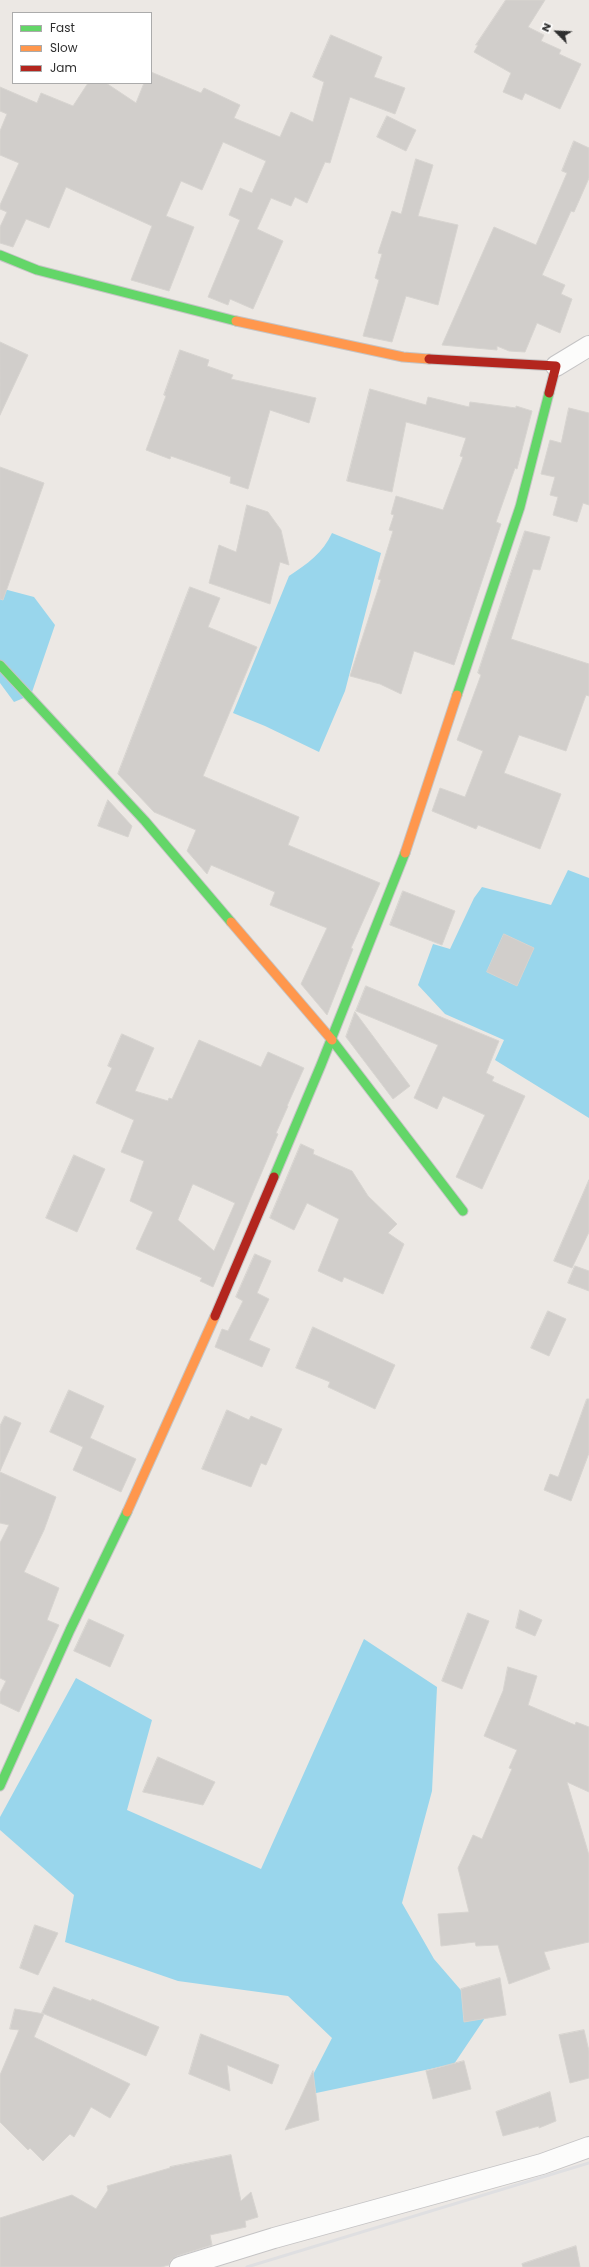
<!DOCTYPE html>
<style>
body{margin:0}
#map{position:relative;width:589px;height:2267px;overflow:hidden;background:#ece8e4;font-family:Poppins,sans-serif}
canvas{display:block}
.legend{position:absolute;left:12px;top:12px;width:140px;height:72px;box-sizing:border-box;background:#fff;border:1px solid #ababab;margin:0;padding:5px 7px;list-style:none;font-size:12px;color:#2e2e2e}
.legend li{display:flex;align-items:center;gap:8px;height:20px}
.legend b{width:20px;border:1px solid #ababab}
.north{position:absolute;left:537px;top:12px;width:40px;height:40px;-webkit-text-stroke:3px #fff;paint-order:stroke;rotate:294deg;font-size:11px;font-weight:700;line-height:16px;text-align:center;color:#2e2e2e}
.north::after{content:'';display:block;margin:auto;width:14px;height:18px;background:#2e2e2e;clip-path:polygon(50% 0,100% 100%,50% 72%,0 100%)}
</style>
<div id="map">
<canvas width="589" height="2267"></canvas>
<ul class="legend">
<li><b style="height:5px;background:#63d668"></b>Fast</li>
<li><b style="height:5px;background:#ff974d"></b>Slow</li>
<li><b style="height:5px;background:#b3261e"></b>Jam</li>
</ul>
<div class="north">N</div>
</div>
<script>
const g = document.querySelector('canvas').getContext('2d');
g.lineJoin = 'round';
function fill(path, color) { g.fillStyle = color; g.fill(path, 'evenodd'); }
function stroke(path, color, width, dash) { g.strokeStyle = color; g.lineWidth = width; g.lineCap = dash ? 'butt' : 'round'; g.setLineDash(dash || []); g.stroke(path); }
fill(new Path2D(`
 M332 533 381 553 345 691 319 752 265 726 233 713 289 576C307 564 323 553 332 533Z
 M0 588 34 597 55 625 31 695 14 702 0 683Z
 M568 870 589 878V1118L495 1060 504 1040 445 1014 418 985 433 944 450 949 474 898 482 887 551 905Z
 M364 1639 437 1687 432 1791 402 1903 434 1959 485 2018 454 2064 302 2096 332 2038 288 1996 178 1981 65 1942 74 1895 0 1830V1817L76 1678 152 1720 127 1810 261 1869Z`), '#99d6ec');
const building = new Path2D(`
 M506 0H545L528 27 544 35 541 41 561 50 559 54 581 64 560 109 525 93 522 100 503 92 511 73 474 52 478 45H476Z
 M331 35 382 57 374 77 405 88 395 114 350 97 330 163 325 162 307 203 295 197 291 206 271 198 257 229 283 241 253 309 230 299 228 305 208 297 240 220 229 215 240 188 252 193 266 161 223 142 202 190 181 181 166 216 194 227 169 291 131 280 152 226 66 187 49 228 26 219 13 247 0 243V227L7 212 0 209V205L19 163 0 155V131L7 114 0 111V87L37 103 41 93 73 106 88 83H106L136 103 144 83H151V72L201 93 204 88 240 105 234 118 280 137 291 112 313 122 324 82 313 77Z
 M387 116 416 130 406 151 377 137Z
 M574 141 589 148V178L574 212 571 211 542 275 565 285 561 294 572 299 560 333 537 323 525 352 509 351 497 346V350L442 345 494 227 536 245 567 173 562 171Z
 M416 159 433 165 418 216 458 225 438 305 406 296 392 342 363 336 379 280 375 278 382 254 378 253 392 211 401 214Z
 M0 342 28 355 0 415Z
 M180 350 209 360 207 366 233 375 231 379 316 398 309 423 270 410 248 489 230 483 231 477 171 456 170 459 146 450 166 396 164 395Z
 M370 389 426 405 428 397 469 407 470 402 516 408V406L532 411 517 469 515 468 496 522 501 524 454 665 414 651 401 694 380 684 350 676 381 580 378 579 393 531 389 530 394 515 391 514 396 496 443 510 463 457 460 456 466 438 406 422 392 492 347 481Z
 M569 408 589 413V505L583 503 577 522 553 515 558 497 550 495 555 477 541 474 550 440 561 443Z
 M0 467 44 483 3 600 0 599Z
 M247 505 268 512 281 530 289 565 280 562 270 604 209 583 219 545 236 552Z
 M525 531 550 537 540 570 533 569 511 639 589 664V696L586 695 566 751 519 735 504 773 561 794 540 849 478 825 476 829 432 811 440 788 465 797 483 751 457 740 481 675 478 673Z
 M190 587 220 598 208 627 257 647 203 776 299 817 288 845 380 883 351 948 353 949 327 1015 301 984 327 928 270 905 275 892 211 865 207 874 187 851 196 830 154 812 118 774Z
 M108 800 132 826 128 837 98 826Z
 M403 891 455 911 442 945 390 925Z
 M504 934 534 948 517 986 487 972Z
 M366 986 499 1041 486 1073 494 1077 492 1081 525 1096 482 1189 456 1177 485 1115 443 1096 437 1109 414 1098 438 1045 356 1011Z
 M355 1012 410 1086 393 1099 346 1037Z
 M122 1034 154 1048 135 1091 168 1101 169 1098 172 1099 199 1040 261 1067 268 1052 304 1068 287 1106H288L276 1133 278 1134 213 1287 200 1281 202 1278 136 1249 153 1212 130 1201 144 1161 121 1152 134 1120 96 1103 112 1068 108 1066ZM193 1184 235 1203 214 1251 178 1220Z
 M301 1144 314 1150 313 1154 352 1171 368 1196 397 1224 388 1233 404 1244 383 1294 344 1277 342 1282 318 1271 339 1219 307 1203 294 1230 270 1218Z
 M74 1155 105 1169 77 1232 46 1218Z
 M589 1180V1232L572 1268 554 1261Z
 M255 1254 271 1261 257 1293 269 1299 249 1340 270 1349 262 1367 215 1347 222 1329 228 1331 243 1301 236 1297Z
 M575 1266 589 1271V1291L568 1283Z
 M548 1311 566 1319 549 1356 531 1348Z
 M313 1327 395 1365 375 1409 328 1387 330 1382 296 1368Z
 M69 1390 104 1406 90 1438 136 1459 121 1492 73 1470 83 1447 50 1432Z
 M587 1399H589V1453L571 1501 544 1490 550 1474 558 1477Z
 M227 1410 249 1420 251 1416 282 1429 266 1465 261 1463 251 1487 202 1469Z
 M5 1416 21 1423 0 1471V1426Z
 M0 1472 56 1497 44 1530 24 1572 59 1588 47 1620 59 1625 19 1712 0 1703V1693L6 1681 0 1678V1543L9 1525 0 1523Z
 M520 1610 542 1620 535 1636 516 1628Z
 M468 1613 489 1621 462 1689 442 1681Z
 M89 1619 124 1635 110 1667 74 1651Z
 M508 1667 537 1676 528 1705 575 1725 576 1722 589 1727V1792L567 1782 589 1855V1942L544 1952 550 1969 509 1984 498 1945 476 1946 475 1942 441 1946 438 1914 469 1912 458 1868 473 1835 482 1839 512 1769 509 1768 517 1750 484 1736 503 1691Z
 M158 1757 215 1782 203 1805 143 1792Z
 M35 1925 58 1933 38 1975 20 1968Z
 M500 1978 506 2015 464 2022 461 1989Z
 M54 1987 91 2001 92 1999 159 2027 146 2056 42 2013Z
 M15 2009 44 2014 34 2037 130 2084 110 2118 91 2107 74 2137 70 2134 43 2161 30 2148 28 2150 0 2122V2075L19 2030 10 2029Z
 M584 2030 589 2051V2078L570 2083 559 2035Z
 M201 2034 279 2065 272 2084 227 2065 230 2091 189 2074Z
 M464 2061 471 2089 433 2099 426 2071Z
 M313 2071 319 2120 285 2130 298 2103Z
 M550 2092 556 2121 539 2128V2126L503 2136 496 2112Z
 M231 2155 241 2201 251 2192 258 2217 245 2221 246 2227 210 2235 212 2245 177 2256 171 2260 169 2265 161 2267H0V2218L72 2195 96 2209 108 2190 107 2186 170 2168V2167Z
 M576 2246 580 2267H523L522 2264Z`);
fill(building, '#d1cecb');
stroke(building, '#d7d4d0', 1);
const street = new Path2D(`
 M556 366 589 346
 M180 2267 274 2238 542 2164 589 2147`);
const fast = new Path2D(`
 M0 255 37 270 236 321
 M0 665 145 821 231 922
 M457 695 520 507 549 393
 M332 1040 463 1211
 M274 1177 321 1065 405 853
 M0 1786 70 1630 127 1512`);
const slow = new Path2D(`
 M236 321 403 357 429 359
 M405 853 457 695
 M231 922 332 1040
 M127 1512 215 1316`);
const jam = new Path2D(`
 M429 359 556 366 549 393
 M215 1316 274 1177`);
stroke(street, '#c5c4c5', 22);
stroke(fast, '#c5c4c5', 11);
stroke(slow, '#c5c4c5', 11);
stroke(jam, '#c5c4c5', 11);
stroke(street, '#fcfcfb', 20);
stroke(fast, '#63d668', 9);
stroke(slow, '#ff974d', 9);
stroke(jam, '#b3261e', 9);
stroke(new Path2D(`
 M247 2267 589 2163`), '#dfdfe1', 3);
</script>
